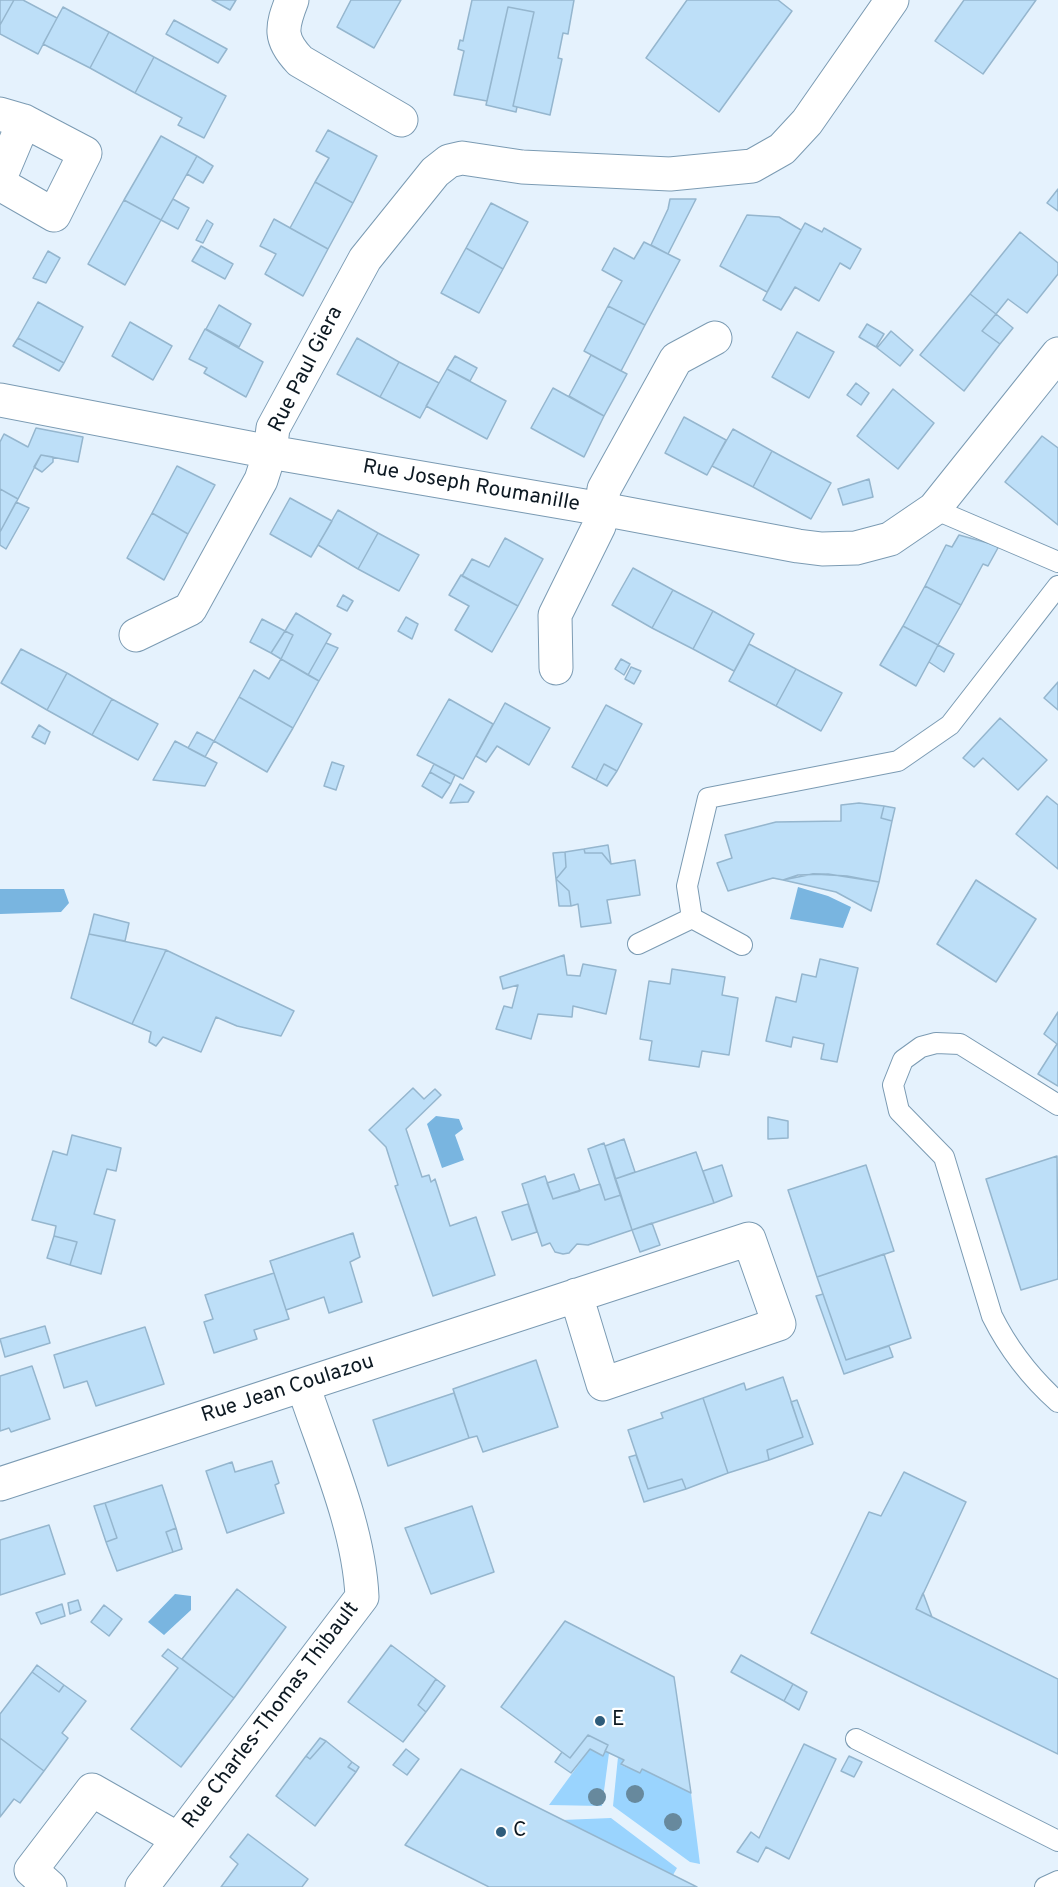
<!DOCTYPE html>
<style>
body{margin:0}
canvas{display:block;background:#e5f2fd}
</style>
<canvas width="1058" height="1887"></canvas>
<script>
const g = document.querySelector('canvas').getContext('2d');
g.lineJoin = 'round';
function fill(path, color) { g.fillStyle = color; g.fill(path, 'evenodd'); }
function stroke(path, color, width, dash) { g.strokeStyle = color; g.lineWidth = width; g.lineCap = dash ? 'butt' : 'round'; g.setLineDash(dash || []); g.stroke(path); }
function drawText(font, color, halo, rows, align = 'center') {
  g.font = font + ' Overpass,sans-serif'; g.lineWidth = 4.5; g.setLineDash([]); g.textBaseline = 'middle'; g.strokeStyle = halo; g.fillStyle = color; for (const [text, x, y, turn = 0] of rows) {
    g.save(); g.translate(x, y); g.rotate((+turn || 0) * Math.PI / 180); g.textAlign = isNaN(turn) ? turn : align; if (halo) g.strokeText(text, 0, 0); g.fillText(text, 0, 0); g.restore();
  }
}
fill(new Path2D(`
 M590 1749 603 1756 605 1751 609 1753 602 1806 549 1805Z
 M618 1757 624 1760 621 1765 640 1773 642 1769 691 1793 700 1864 690 1862 613 1806Z
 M611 1818 677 1868 673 1875 562 1820Z`), '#9ad4fe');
fill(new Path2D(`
 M798 887 828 896 851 907 843 928 790 919Z
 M0 889H64L69 903 61 912 0 914Z
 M436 1116 459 1119 463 1129 455 1135 464 1160 442 1168 427 1124Z
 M175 1594 191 1596V1610L164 1635 148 1622Z`), '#79b5e0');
const building = new Path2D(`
 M0 0H14L0 25Z
 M14 0H23L57 18 38 54 0 34V25Z
 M212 0H236L230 10Z
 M351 0H401L374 48 337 27Z
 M472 0H574L568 34 563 33 558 58 562 59 550 115 513 106 534 12 508 7 487 101 454 95 464 51 458 49 460 40 463 41Z
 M687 0H778L792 11 719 112 646 58Z
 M964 0H1036L983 74 935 41Z
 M63 7 109 32 90 68 43 44Z
 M508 7 534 12 513 106 517 107 516 112 486 105Z
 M174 20 227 49 218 63 166 34Z
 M109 32 154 57 135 93 90 68Z
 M154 57 226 96 204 138 178 125 182 118 135 93Z
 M328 130 377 156 353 203 315 182 329 158 316 151Z
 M161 136 197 156 161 220 124 200Z
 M197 156 213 166 203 183 187 174Z
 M315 182 353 203 328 249 290 228Z
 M1058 189V211L1047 203Z
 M173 199 189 208 178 229 161 220Z
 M670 199H696L668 254 651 245 668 209Z
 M124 200 161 220 125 285 88 264Z
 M491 203 528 222 503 269 466 248Z
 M747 215 779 217 801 230 767 292 720 266Z
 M274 219 328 249 303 296 265 274 276 254 260 246Z
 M207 220 213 224 203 243 196 240Z
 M805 223 822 232 824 228 861 249 850 269 840 263 819 301 795 287 781 310 763 300Z
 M1020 232 1058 263V274L1027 313 1008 299 996 314 970 294Z
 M644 242 680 260 645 325 608 306 622 281 602 270 614 248 634 259Z
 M201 246 233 264 225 279 192 261Z
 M466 248 503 269 479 313 441 293Z
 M48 251 60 258 46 283 33 278Z
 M970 294 996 314 982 331 1000 344 964 391 920 355Z
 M38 302 83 327 64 363 18 338Z
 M219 305 251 324 239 347 206 329Z
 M608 306 645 325 621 371 584 351Z
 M996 314 1013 328 1000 344 982 331Z
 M130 322 172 346 153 380 112 356Z
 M867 324 884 334 876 347 859 337Z
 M205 329 263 362 246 397 204 373 207 368 189 359Z
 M891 331 913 350 900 366 877 348Z
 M797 332 834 352 809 398 772 377Z
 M18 338 64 363 59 371 13 346Z
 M357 338 399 362 380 397 337 374Z
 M591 355 627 374 604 416 569 396Z
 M455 356 477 368 470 381 447 369Z
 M399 362 439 383 420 418 380 397Z
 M447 369 506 401 487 439 426 406Z
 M856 383 869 393 861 405 847 395Z
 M553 388 604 416 584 457 531 428Z
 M893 389 934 423 898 469 857 436Z
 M684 417 726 440 707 475 665 453Z
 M36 428 83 437 78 462 41 455 18 499 0 489V442L4 434 28 447Z
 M733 429 772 451 753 487 712 466Z
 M1042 436 1058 448V525L1005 482Z
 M772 451 831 483 811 519 753 487Z
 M41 455 53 457V462L42 472 34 467Z
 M177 466 215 485 188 534 152 513Z
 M869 479 873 497 843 505 838 489Z
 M0 489 18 499 0 532Z
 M290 498 332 521 311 557 270 534Z
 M16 502 29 508 6 549 0 545V532Z
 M338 510 378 533 358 569 318 545Z
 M152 513 188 534 164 580 127 558Z
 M378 533 419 555 399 591 358 569Z
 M959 535 999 546 988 566 983 564 961 605 925 586 946 545 952 547Z
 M505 538 543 559 518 606 462 576 472 559 489 567Z
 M633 568 673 590 652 628 612 605Z
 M461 575 518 606 492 652 455 630 469 606 449 595Z
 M925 586 961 605 938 645 903 626Z
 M673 590 713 611 693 649 652 628Z
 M343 595 353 601 347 611 337 606Z
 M713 611 754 634 734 671 693 649Z
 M296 613 331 634 308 675 281 659 293 635 285 631Z
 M406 617 418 624 412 639 398 631Z
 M262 619 285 631 271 653 250 642Z
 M903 626 938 645 916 686 880 665Z
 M285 631 293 635 281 659 271 653Z
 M326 643 338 648 319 681 308 675Z
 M749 644 796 669 776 706 729 681Z
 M938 645 954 654 944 672 929 662Z
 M21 649 67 673 47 710 1 683Z
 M281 659 319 681 293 728 239 697 254 670 269 679Z
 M621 659 630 664 624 675 615 669Z
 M631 667 641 671 634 684 625 679Z
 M796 669 842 693 821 731 776 706Z
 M67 673 112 699 92 735 47 710Z
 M1058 682V710L1044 698Z
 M239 697 293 728 267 772 214 741Z
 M112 699 158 724 138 760 92 735Z
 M449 699 493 724 463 779 417 755Z
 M505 703 550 728 529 765 497 746 486 762 476 756Z
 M606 705 642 724 617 771 604 764 596 780 572 767Z
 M1000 718 1047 760 1018 790 983 758 974 767 963 758Z
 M39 725 50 732 45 744 32 737Z
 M197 732 214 741 205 757 188 748Z
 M175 741 217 763 205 786 153 780Z
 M332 762 344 766 336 790 324 786Z
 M434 764 455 775 451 784 430 772Z
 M604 764 617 771 607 786 596 780Z
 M430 772 451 784 442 798 422 786Z
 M460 784 474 792 468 802 450 803Z
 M1047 796 1058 805V869L1016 834Z
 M859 803 884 806 881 818 892 821 879 882 847 876 813 874 783 880 773 878 728 891 717 863 732 858 725 835 776 822 841 821V805Z
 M884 806 895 808 892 821 881 818Z
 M608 845 611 864 602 853H585L584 849Z
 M584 849 585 853H602L611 864 635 860 640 895 607 900 611 923 581 927 578 904 571 906 569 891 556 879 566 867 565 852Z
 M565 852 566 867 556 879 553 853Z
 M828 874 879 882 871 911 836 892 783 880 798 875Z
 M556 879 569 891 571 906H559Z
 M976 880 1036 919 996 982 937 944Z
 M94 914 129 923 125 941 89 934Z
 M89 934 166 950 132 1024 71 998Z
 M166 950 294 1011 281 1036 237 1026 216 1017 201 1052 163 1037 156 1046 149 1042 151 1032 132 1024Z
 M564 955 567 975 580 976 583 964 616 970 606 1014 573 1006 572 1017 538 1014 531 1039 496 1029 504 1006 512 1008 518 985 503 989 500 977Z
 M820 959 858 968 837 1062 821 1059 824 1044 793 1037 791 1047 766 1041 776 997 796 1002 802 974 816 977Z
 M672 969 725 977 722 995 738 998 729 1055 702 1051 699 1067 649 1060 652 1041 640 1039 649 981 670 984Z
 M1058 1012V1086L1038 1074 1057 1044 1044 1034Z
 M413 1088 424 1099 435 1089 441 1095 406 1129 422 1177 429 1175 431 1182 435 1179 450 1226 476 1217 495 1275 433 1296 395 1186 398 1185 386 1147 369 1130Z
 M768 1117 788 1121V1138L768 1139Z
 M72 1135 121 1148 116 1171 107 1169 94 1214 115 1220 101 1274 70 1265 77 1242 54 1236 56 1226 32 1220 53 1151 67 1155Z
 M624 1139 635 1172 615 1179 605 1146Z
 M604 1143 621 1195 605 1200 588 1149Z
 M696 1152 714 1203 632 1230 615 1179Z
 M1057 1156 1058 1279 1021 1290 986 1179Z
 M722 1165 732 1196 714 1203 703 1171Z
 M866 1165 894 1251 817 1277 788 1190Z
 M574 1174 580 1191 553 1199 547 1183Z
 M545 1176 553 1199 600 1184 605 1200 621 1195 632 1230 588 1245 577 1244 569 1253 563 1254 555 1252 550 1243 542 1246 522 1184Z
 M528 1204 537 1232 512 1240 502 1212Z
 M652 1223 660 1245 640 1252 632 1230Z
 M353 1233 360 1257 350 1262 362 1302 329 1313 324 1297 286 1310 270 1261Z
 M54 1236 77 1242 70 1265 47 1258Z
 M884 1254 911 1338 846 1360 817 1277Z
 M274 1273 289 1319 254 1330 257 1339 214 1353 204 1322 213 1319 205 1295Z
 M823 1294 846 1360 889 1346 893 1357 844 1374 816 1296Z
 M45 1326 50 1343 5 1357 0 1339Z
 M145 1327 164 1384 96 1406 87 1381 64 1388 54 1355Z
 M536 1360 558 1427 483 1452 477 1436 469 1438 453 1389Z
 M32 1366 50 1419 11 1432 9 1428 0 1431V1376Z
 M783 1377 803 1437 767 1450 769 1460 728 1473 703 1398 744 1383 746 1390Z
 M454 1393 469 1438 388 1466 373 1420Z
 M703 1398 728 1473 686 1489 682 1479 648 1489 628 1430 663 1418 661 1413Z
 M797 1400 813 1444 769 1460 767 1450 803 1437 791 1402Z
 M636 1455 648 1489 682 1479 686 1489 644 1502 629 1457Z
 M272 1461 279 1483 275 1485 284 1513 227 1533 206 1471 232 1462 235 1472Z
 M904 1472 966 1502 916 1609 1058 1679V1754L811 1633 869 1512 881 1516Z
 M162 1485 176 1528 166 1532 173 1552 117 1571 106 1542 117 1538 105 1503Z
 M105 1503 117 1538 106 1542 94 1506Z
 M472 1506 494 1572 431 1594 405 1528Z
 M49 1525 65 1574 0 1595V1540Z
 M176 1528 182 1549 173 1552 166 1532Z
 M237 1589 286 1627 234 1698 182 1659Z
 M923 1593 932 1617 916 1609Z
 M78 1600 81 1610 70 1614 68 1603Z
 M62 1604 65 1616 41 1624 36 1613Z
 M104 1605 122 1619 109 1636 91 1622Z
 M565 1621 674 1677 691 1793 642 1769 640 1773 621 1764 624 1760 605 1751 608 1745 588 1735 570 1758 501 1707Z
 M391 1645 436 1679 418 1705 426 1712 403 1742 348 1702Z
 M168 1649 234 1698 181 1767 131 1729 178 1668 162 1656Z
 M741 1655 793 1684 784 1701 731 1672Z
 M37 1665 64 1685 59 1692 32 1672Z
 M32 1672 59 1692 64 1685 86 1701 62 1733 68 1738 44 1771 0 1738V1714Z
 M436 1679 445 1686 426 1712 418 1705Z
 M793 1684 807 1692 799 1710 784 1701Z
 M588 1735 608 1745 603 1756 590 1749 571 1773 555 1762 562 1752 570 1758Z
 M0 1738 44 1771 20 1803 14 1799 0 1817Z
 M320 1738 326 1741 310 1759 306 1756Z
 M326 1741 352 1762 348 1767 356 1772 315 1826 276 1796 306 1756 310 1759Z
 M804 1744 836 1759 789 1859 766 1847 758 1862 737 1852 751 1832 759 1838Z
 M406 1749 419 1759 407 1775 393 1765Z
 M849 1756 862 1762 854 1777 841 1771Z
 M352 1762 359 1767 356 1772 348 1767Z
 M461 1769 697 1887H489L405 1845Z
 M248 1834 308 1879 302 1887H221L238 1864 230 1857Z`);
fill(building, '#bddff8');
stroke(building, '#95b6ce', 1.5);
const service = new Path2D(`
 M934 509 1058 562
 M692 918 687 886 708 798 898 761 950 725 1058 586
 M638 944 692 918 742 945
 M1058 1105 960 1044 936 1043 921 1047 903 1060 893 1085 899 1111 944 1157 992 1316C1009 1350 1030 1377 1058 1402
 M856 1739 1058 1841
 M1045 1887 1058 1881`);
const minor = new Path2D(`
 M292 0C281 28 279 39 300 61L401 120
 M0 114 24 121 85 153 54 215 0 184
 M0 178 24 121
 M0 400 270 452 602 509 798 546 822 549 856 548 890 539 934 509 1058 354
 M136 635 190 609 261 480 270 452 273 428 365 259 435 172 449 161 462 158 522 167 670 174 752 166 782 149 807 122 892 0
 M556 668 555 615 599 526 604 489 676 359 715 338
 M0 1484 749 1239 779 1324 603 1384 576 1295
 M50 1887 31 1870 92 1790 178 1839
 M142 1887 362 1597C359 1527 325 1452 303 1385`);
stroke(service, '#7b9bb3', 22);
stroke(minor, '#7b9bb3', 35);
stroke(service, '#fff', 20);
stroke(minor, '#fff', 33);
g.fillStyle = '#67899d';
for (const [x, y] of [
 [635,1794],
 [597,1797],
 [673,1822]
]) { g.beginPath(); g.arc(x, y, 9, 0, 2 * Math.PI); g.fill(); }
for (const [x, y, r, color] of [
 [600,1721,6,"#2e5c7b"],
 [501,1832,6,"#2e5c7b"]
]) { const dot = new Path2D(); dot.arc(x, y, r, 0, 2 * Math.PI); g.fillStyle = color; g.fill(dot); stroke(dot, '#fff', 2); }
drawText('21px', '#0d1922', '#fff', [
 ["Rue Paul Giera",307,370,-63],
 ["Rue Joseph Roumanille",471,487,10],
 ["Rue Jean Coulazou",288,1390,-18],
 ["Rue Charles-Thomas Thibault",272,1716,-53]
]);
drawText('21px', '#0d1922', '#fff', [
 ["E",612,1721],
 ["C",513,1832]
], 'left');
</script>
